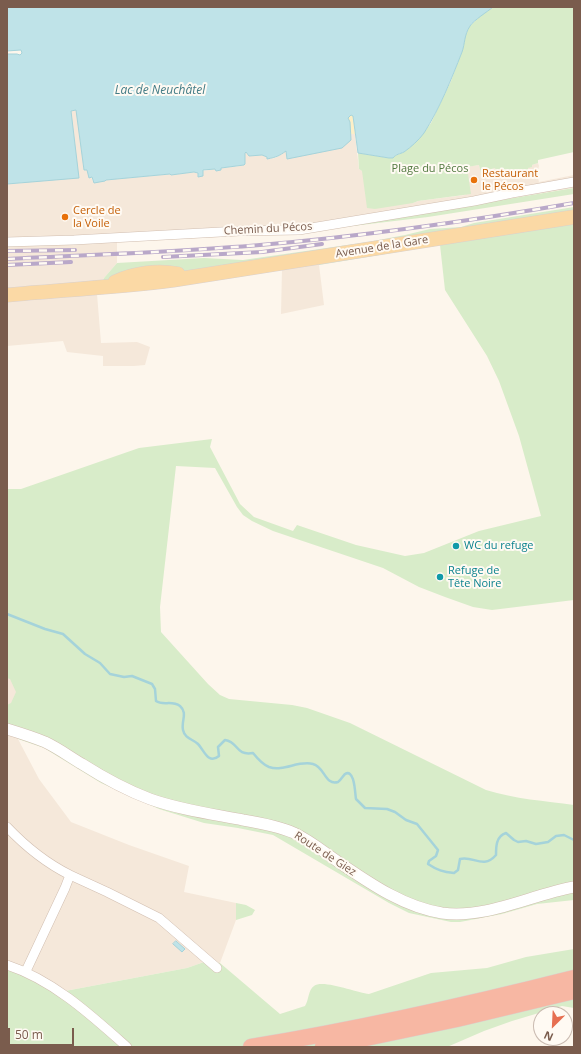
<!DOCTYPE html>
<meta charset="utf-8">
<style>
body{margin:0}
#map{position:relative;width:581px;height:1054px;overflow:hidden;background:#fdf6ec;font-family:"Open Sans",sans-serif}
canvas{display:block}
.frame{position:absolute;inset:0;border:8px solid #7a5c4d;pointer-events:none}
.north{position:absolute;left:533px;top:1006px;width:40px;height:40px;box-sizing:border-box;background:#fffaf3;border:1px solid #cabbb1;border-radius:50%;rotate:204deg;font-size:11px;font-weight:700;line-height:16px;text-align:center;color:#7a5c4d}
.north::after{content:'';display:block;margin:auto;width:14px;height:18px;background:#e76f51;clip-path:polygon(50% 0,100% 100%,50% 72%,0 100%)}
.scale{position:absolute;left:8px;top:1028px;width:66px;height:18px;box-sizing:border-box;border:2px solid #7a5c4d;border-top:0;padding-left:5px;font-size:12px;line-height:14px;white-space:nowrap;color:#7a5c4d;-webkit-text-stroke:3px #fffaf3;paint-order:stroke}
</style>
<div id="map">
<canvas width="581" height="1054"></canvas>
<div class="frame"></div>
<div class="north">N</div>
<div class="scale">50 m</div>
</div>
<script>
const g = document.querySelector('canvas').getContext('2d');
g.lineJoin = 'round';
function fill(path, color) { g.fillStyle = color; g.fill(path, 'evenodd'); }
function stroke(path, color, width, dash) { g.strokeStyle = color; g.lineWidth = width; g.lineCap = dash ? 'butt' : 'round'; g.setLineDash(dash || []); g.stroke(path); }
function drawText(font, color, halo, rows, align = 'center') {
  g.font = font + ' "Open Sans",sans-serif'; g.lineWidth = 4; g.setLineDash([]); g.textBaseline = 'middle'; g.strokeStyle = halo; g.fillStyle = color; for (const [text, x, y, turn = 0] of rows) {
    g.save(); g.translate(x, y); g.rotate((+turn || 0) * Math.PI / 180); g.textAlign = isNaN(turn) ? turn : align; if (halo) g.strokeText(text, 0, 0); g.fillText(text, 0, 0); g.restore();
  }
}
fill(new Path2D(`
 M77 110 84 170H87L93 181 170 174 171 175 195 172 203 176V171L215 169 216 171 221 168 240 166 245 164V153L246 152 249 156 262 155 267 157V159L275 158 282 154 284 151 286 150 287 159 351 134 353 116 359 169 413 203 418 201 465 195 470 190 466 167 479 165 481 173 487 170 495 168 497 174 510 170H512V172L528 169V168L532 165 538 163 539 166 537 174 539 182 574 175V188L477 204 261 235 117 242V263L104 278 97 294 101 343 137 342 150 347 145 365 134 366H103V356L67 352 63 341 7 346V184L22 183 71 111Z
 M318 257 324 305 281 314 282 269Z
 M7 642 16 647 18 739 39 779 71 822 129 845 189 866 184 892 236 903V920L220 963 207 961 187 968 60 992 7 965Z`), '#f5e8da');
fill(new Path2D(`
 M493 7H574V152L538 160V163L532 165V167L528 168V170L512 172V170H510V172L497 174 495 168 488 170V174H482L481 173 479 165 467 167 471 194 418 201 413 203 375 209 367 208 362 171 359 169 358 153 389 158 404 152 418 140 431 123 451 81 463 48 464 38 469 27 481 15Z
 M574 188V194L428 217 319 230Z
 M574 207V600L492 610 473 607 445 597 419 587 383 568 273 531 252 521 243 515 237 507 215 468 176 466 160 607 161 632 208 684 220 695 229 699 292 705 307 708 350 723 486 790C515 799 545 801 574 805V900L537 904 502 914 460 922H451L409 913 389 903 273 835 238 828 204 823 159 809 101 783 44 748 18 739 13 727 7 726V705L11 703 16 692 10 679 7 678V489H21L139 448 212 439 210 447 240 504 254 517 293 531 297 525 356 545 405 556 424 553 479 531 541 516 519 436 499 381 487 356 445 290 440 245 319 265 318 257 97 294 104 278 117 263 204 258 243 260 368 242 405 235 430 229 461 227 474 223Z
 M236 903 246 905 255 910 252 915 236 920Z
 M574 949V1008L562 1006 512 1021 484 1031 447 1047H7V965L60 992 187 968 207 961 220 963 280 1014 305 1006C309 1000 308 990 314 986 323 979 357 993 369 994L431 973 487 968 526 957Z`), '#d8ecc9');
fill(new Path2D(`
 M351 115 353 116 355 134H351L348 118Z`), '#fcefc7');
const water = new Path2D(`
 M7 7H493C487 12 474 20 470 26 464 35 465 44 462 52 451 80 440 108 424 133 419 140 411 147 404 152 400 154 396 154 393 158H389L358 153 353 116 351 115 348 118 350 122 351 140 342 148 287 159 286 151C279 156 277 157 267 159V157L262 155 249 156 246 152 245 153V164L244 165 221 168V170L216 171 215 169 203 170V176L198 177V173L194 172 171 175 170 174 106 180 105 181 94 183 92 177 89 178 87 170H84L76 110 71 111 79 178 7 184V54H17L20 55 22 53 21 50 7 51Z
 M176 941 185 949 182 952 173 944Z`);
fill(water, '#bfe3e8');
stroke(water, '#a5d3da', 1);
stroke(new Path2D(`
 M7 614 45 629 63 634 85 654 100 663 110 674 124 677 132 676 152 684 155 689 156 701C163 706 172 700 180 706 188 713 181 721 183 730 185 739 193 739 198 744 204 750 208 765 219 756L218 747 225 740C239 742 235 756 253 753 257 758 264 765 269 767 284 772 298 760 313 764 325 767 325 786 338 782 341 780 343 776 345 774 355 768 355 795 356 799L365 808 387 809 395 812 406 820 417 824 438 850 436 856 429 861 428 864C437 870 443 872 454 873L458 870 460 859C473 855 483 870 496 855 496 847 496 836 506 833L514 840 518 842 526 841 536 844 548 842 556 836 564 835 574 840`), '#a5d3da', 2.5);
const minor = new Path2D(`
 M7 242 74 240 239 231 299 230 474 201 512 193 574 182
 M7 827C26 847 46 863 70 875L65 888 26 971
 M70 875 107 892 159 918 217 968
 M7 965C53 980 91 1015 127 1047`);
const tertiary = new Path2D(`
 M7 729C20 733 33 737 45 742 58 748 70 757 82 764 104 778 126 790 150 799 181 810 212 814 243 820 261 823 278 826 294 833 311 841 325 853 340 863 371 884 404 907 442 913 487 919 530 895 574 887`);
const primary = new Path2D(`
 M115 282C134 273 157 270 178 274
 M7 295C62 290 118 287 173 280L574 217`);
const motorway = new Path2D(`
 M251 1047C360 1029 467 1005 574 978
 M323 1047 457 1019 574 991`);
stroke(minor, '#d1beb0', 10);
stroke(tertiary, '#d1beb0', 12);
stroke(primary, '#dad1cd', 15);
stroke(motorway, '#dad1cd', 17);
stroke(minor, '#fff', 9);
stroke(tertiary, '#fff', 11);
stroke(primary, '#fbd9a5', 14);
stroke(motorway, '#f7b7a3', 16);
const rail = new Path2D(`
 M7 251 75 250
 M163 257 262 252 322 244
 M7 259C91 255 176 252 260 245 365 236 470 221 574 203
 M7 265 71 262`);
stroke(rail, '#b9a8c9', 4);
stroke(rail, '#fffaf3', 2.5, [8]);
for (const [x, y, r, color] of [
 [474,180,4,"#e8710a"],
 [65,217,4,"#e8710a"],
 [456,546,4,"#0f9aa8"],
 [440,577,4,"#0f9aa8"]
]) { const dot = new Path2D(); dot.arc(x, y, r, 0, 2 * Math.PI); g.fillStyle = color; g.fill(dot); stroke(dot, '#fffaf3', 1.5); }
drawText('11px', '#537a41', '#fffaf3', [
 ["Plage du Pécos",430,169]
]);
drawText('11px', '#c56008', '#fffaf3', [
 ["Restaurant",482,174],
 ["le Pécos",482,187],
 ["Cercle de",73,211],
 ["la Voile",73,224]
], 'left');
drawText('11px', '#7a5c4d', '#fffaf3', [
 ["Chemin du Pécos",268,229,-3],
 ["Avenue de la Gare",382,247,-9],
 ["Route de Giez",325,854,33]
]);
drawText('11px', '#0d838f', '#fffaf3', [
 ["WC du refuge",464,546],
 ["Refuge de",448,571],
 ["Tête Noire",448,584]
], 'left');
drawText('italic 12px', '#437c86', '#fffaf3', [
 ["Lac de Neuchâtel",160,91]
]);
</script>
